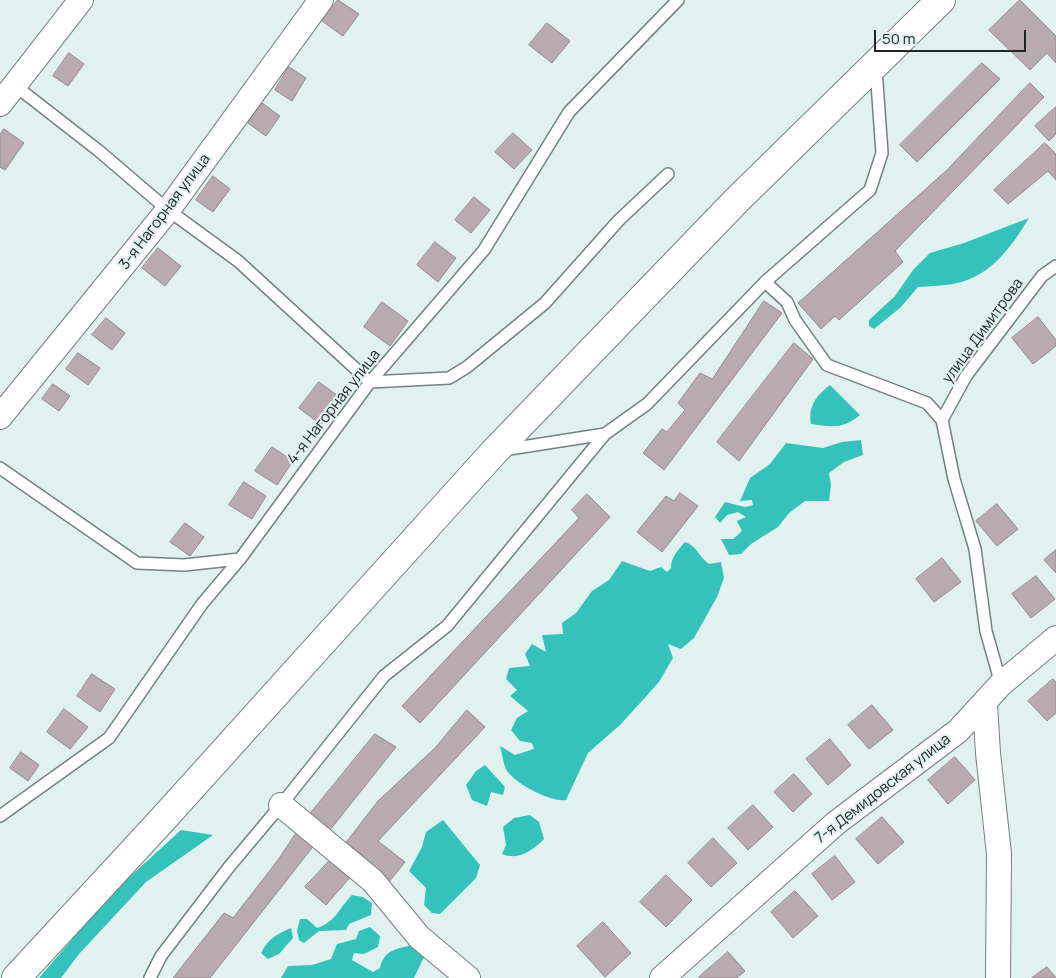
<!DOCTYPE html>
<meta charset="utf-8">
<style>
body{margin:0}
#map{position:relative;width:1056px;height:978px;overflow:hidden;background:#e1f1f0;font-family:Manrope,sans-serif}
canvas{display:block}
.scale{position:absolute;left:874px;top:30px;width:152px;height:22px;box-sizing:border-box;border:2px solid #202626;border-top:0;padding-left:6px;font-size:15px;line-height:18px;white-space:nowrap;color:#202626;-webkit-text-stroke:4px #e1f1f0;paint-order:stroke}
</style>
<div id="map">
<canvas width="1056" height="978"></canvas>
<div class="scale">50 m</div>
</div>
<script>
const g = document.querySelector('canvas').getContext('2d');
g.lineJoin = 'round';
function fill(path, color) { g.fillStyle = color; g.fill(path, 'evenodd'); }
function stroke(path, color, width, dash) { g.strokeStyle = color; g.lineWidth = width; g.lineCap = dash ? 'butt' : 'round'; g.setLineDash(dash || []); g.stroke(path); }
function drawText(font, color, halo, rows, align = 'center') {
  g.font = font + ' Manrope,sans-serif'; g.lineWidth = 4.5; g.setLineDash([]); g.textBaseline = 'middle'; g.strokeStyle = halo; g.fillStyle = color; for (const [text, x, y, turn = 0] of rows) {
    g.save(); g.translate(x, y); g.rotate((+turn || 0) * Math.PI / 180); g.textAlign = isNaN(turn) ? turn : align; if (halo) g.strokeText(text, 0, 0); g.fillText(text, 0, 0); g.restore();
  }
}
fill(new Path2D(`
 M1029 218C1012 246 991 276 957 283 945 286 931 286 918 287L900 308 874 329 869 326V320L895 296 913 270 930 253 964 243Z
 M830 385 860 415C844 429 831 427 811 424 808 406 816 396 830 385Z
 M861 440 863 455 844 462 829 473 831 485 829 501H805L789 513 778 527 751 544 741 554 729 555 721 539H733L742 531 737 521 746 517 738 512 727 515 720 523 715 517 725 502 745 507 753 505 752 500 740 501 750 478 770 464 786 443 823 448 842 442Z
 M685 542C697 546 699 557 709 564L721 562 724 578 717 597 694 638 681 649 668 644 673 658 659 682 621 724 588 753 566 800C552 803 513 783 506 769 503 763 502 753 500 746L515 755 534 749 532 743 520 741 511 730 517 718 528 711 510 696 517 690 506 679 509 668 530 666 525 654 532 644 546 652 542 635 563 634 562 623 576 613 592 591 609 580 622 561 650 571 661 567 667 572 671 568C671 557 678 550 685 542Z
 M485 765 505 787 503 795 491 792 487 806 472 800 466 785 476 771Z
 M530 815 539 822 544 839C533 850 519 861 502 854L506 845 503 827 514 818Z
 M443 820 480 865 476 878 440 914 432 913 424 905 426 888 409 871 422 847 426 832Z
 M181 830 213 835 146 882 79 954 61 978H39L112 893Z
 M352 895 363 897 372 903 371 915 349 924 346 930 319 931 304 943 299 940 297 931 300 919H307L317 928C337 921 338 909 352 895Z
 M370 927 380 936 378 947 364 954 354 953 352 960 373 972 380 968C384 949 397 949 413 945L426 953 414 978H281L288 966 312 965 331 959 337 944 356 939 359 931Z
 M291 928 293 938 279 954 268 959 261 953C268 939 277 934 291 928Z`), '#34c2bb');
const building = new Path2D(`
 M338 0 359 14 343 36 322 21Z
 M1020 0 1056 36V63L1047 53 1030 70 989 30Z
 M547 23 570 41 552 63 529 45Z
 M69 53 84 64 68 86 53 76Z
 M982 63 1000 79 917 162 900 145Z
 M289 67 306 78 292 101 275 90Z
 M1030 83 1044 97 895 251 903 262 839 320 835 316 821 329 798 303 947 170Z
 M262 103 280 116 266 136 248 123Z
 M1056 107V134L1049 141 1035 126Z
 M4 129 24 143 5 170 0 167V135Z
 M513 133 532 150 514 169 495 152Z
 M1045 143 1056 154V180L1048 171 1008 204 994 190Z
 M213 176 230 189 213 212 196 200Z
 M474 197 490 210 471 233 455 220Z
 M435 242 456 258 438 282 417 265Z
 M158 248 181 266 165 286 142 268Z
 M764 301 782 313 664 470 643 453 662 429 667 432 685 410 678 403 700 373 712 379Z
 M382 302 408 321 390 346 364 327Z
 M1038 317 1056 340V346L1033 364 1012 338Z
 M106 318 125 333 112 350 92 335Z
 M794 343 813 359 739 461 717 442Z
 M78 353 100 368 88 385 66 369Z
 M319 382 341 398 321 425 299 408Z
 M53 384 70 396 59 411 42 399Z
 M272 447 293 461 277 485 255 471Z
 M244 482 266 496 252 519 229 505Z
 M680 493 698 506 662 552 637 532 666 496 674 501Z
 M587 494 610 517 420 723 402 706 579 518 572 510Z
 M997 504 1018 529 997 546 976 521Z
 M185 523 204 537 190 556 170 542Z
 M1056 550V573L1044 560Z
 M942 558 961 582 934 602 916 579Z
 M1036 576 1055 599 1031 618 1012 594Z
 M92 674 115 689 100 712 77 696Z
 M1053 679 1056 682V713L1047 721 1028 701Z
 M872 705 893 730 869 749 848 725Z
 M64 709 88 727 70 749 47 732Z
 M467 710 485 727 378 841 405 862 389 882 344 845 378 801 435 748Z
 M375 734 396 747 330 830 310 814Z
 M830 739 851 765 828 785 806 759Z
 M21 752 39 765 28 781 10 768Z
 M955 757 975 780 948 804 928 780Z
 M794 774 812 794 793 812 774 792Z
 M753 805 773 827 748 850 728 828Z
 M882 817 904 842 878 864 856 839Z
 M299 829 315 844 210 978H173L224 913 233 918 278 860Z
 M713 838 737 863 711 887 688 863Z
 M835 856 855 882 832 900 812 874Z
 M332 858 353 874 326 905 305 887Z
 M666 875 692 900 666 927 640 902Z
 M795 891 818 916 793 938 771 912Z
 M603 922 631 953 605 977 577 946Z
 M728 952 745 971 737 978H701L699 977Z
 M1047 967 1056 978H1032Z`);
fill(building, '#b8aaae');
stroke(building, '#94878b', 1);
const lane = new Path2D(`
 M13 84 99 151 168 210 238 261 370 382 449 378 467 367 545 303 619 220 668 174
 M765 282 870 190 882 153 876 69
 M942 420 966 376 1042 276 1056 266
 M503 450 605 434 647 404 765 282 787 302 795 320 827 365 927 403 942 420 954 479 975 549 986 631 1001 684
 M0 468 137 563 184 565 240 559
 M0 816 109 738 202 604 240 559 370 382 484 250 569 112 678 0
 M150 978 161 956 229 867 281 805 384 676 447 626 605 434`);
const street = new Path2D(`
 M0 104 81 0
 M0 417 168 210 321 0
 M985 704 988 753 999 854 998 978
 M281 805 373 881 419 937 468 978
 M662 978 836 823 958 731 1001 684 1056 638`);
const secondary = new Path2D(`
 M16 978 163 819 494 452 736 201 941 0`);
stroke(lane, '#738180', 14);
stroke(street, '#738180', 26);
stroke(secondary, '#738180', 30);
stroke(lane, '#fff', 11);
stroke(street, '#fff', 24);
stroke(secondary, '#fff', 28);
drawText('15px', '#202626', '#e1f1f0', [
 ["3-я Нагорная улица",165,212,-53],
 ["улица Димитрова",983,331,-54],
 ["4-я Нагорная улица",334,407,-52],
 ["7-я Демидовская улица",883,789,-38]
]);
</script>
